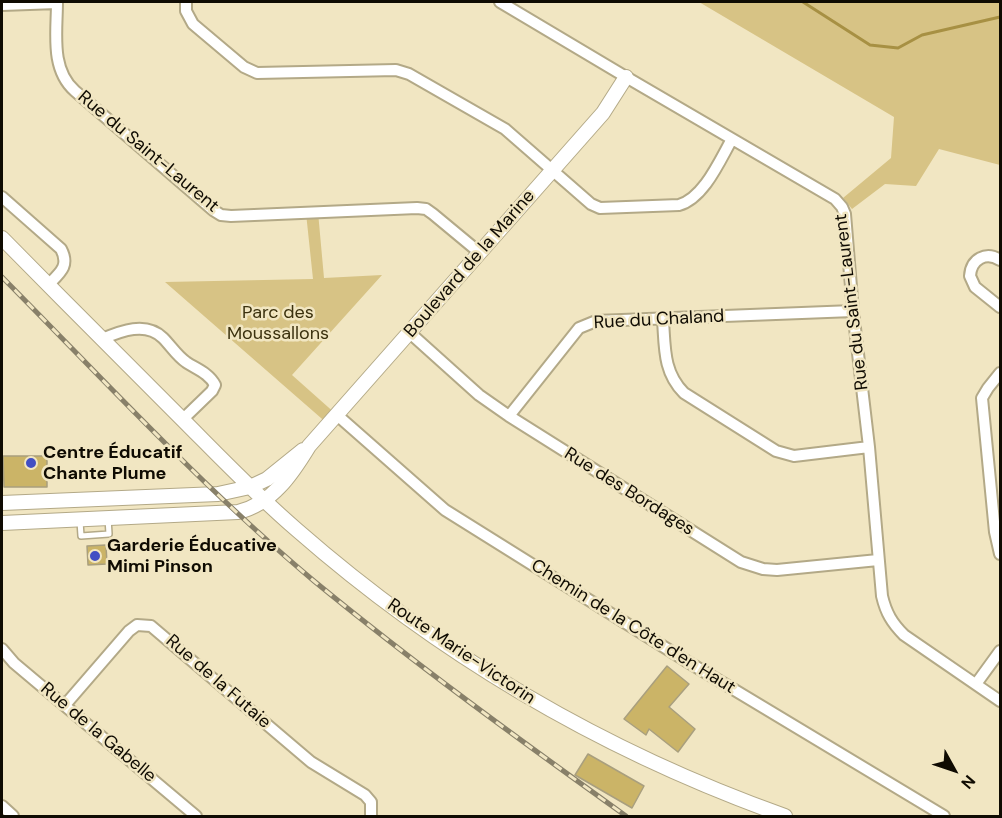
<!DOCTYPE html>
<meta charset="utf-8">
<style>
body{margin:0}
#map{position:relative;width:1002px;height:818px;overflow:hidden;background:#f1e6c2;font-family:"DM Sans",sans-serif}
canvas{display:block}
.frame{position:absolute;inset:0;border:3px solid #0f0b02;pointer-events:none}
.north{position:absolute;left:924px;top:740px;width:60px;height:60px;-webkit-text-stroke:4px #f1e6c2;paint-order:stroke;rotate:130deg;font-size:16px;font-weight:700;line-height:24px;text-align:center;color:#0f0b02}
.north::after{content:'';display:block;margin:auto;width:21px;height:27px;background:#0f0b02;clip-path:polygon(50% 0,100% 100%,50% 72%,0 100%)}
</style>
<div id="map">
<canvas width="1002" height="818"></canvas>
<div class="frame"></div>
<div class="north">N</div>
</div>
<script>
const g = document.querySelector('canvas').getContext('2d');
g.lineJoin = 'round';
function fill(path, color) { g.fillStyle = color; g.fill(path, 'evenodd'); }
function stroke(path, color, width, dash) { g.strokeStyle = color; g.lineWidth = width; g.lineCap = dash ? 'butt' : 'round'; g.setLineDash(dash || []); g.stroke(path); }
function drawText(font, color, halo, rows, align = 'center') {
  g.font = font + ' "DM Sans",sans-serif'; g.lineWidth = 5; g.setLineDash([]); g.textBaseline = 'middle'; g.strokeStyle = halo; g.fillStyle = color; for (const [text, x, y, turn = 0] of rows) {
    g.save(); g.translate(x, y); g.rotate((+turn || 0) * Math.PI / 180); g.textAlign = isNaN(turn) ? turn : align; if (halo) g.strokeText(text, 0, 0); g.fillText(text, 0, 0); g.restore();
  }
}
fill(new Path2D(`
 M699 2H1000V165L939 149 916 186 885 184 852 209 843 198 891 158 894 117Z
 M318 212 324 278 382 275 292 375 337 415 329 425 165 282 313 279 306 213Z`), '#d7c385');
stroke(new Path2D(`
 M803 2 870 45 898 48 922 35 1000 17`), '#a79043', 3);
const building = new Path2D(`
 M3 456H47V487H4Z
 M106 545 107 564 88 565 87 546Z
 M667 666 689 684 669 707 695 729 678 752 649 729 646 735 624 719Z
 M588 754 644 786 632 808 575 775Z`);
fill(building, '#cbb467');
stroke(building, '#a99f7e', 1.5);
const service = new Path2D(`
 M80 521 81 536 109 534 108 518`);
const minor = new Path2D(`
 M57 2C57 32 50 69 75 91L213 210 221 215 231 216 417 208 426 209 433 214 480 253
 M186 2V11L193 24 244 67 257 73 396 70 409 74 505 129 591 204 600 208 679 205C704 198 720 160 732 139
 M500 2 626 77 835 199 842 207 845 214 853 311 869 447 882 596C886 613 892 623 904 635L1000 701
 M2 5 57 3
 M2 197 61 249C70 266 60 273 48 285
 M1000 260C986 251 971 259 970 276L975 287 1000 307
 M663 320C665 347 663 372 684 393L776 451 794 456 869 447
 M410 333 479 395 509 416 741 562 763 569 777 570 878 560
 M102 339C121 331 146 321 163 338 171 346 177 356 186 362 196 369 209 373 215 385L212 391 182 420
 M1000 373 988 388 982 398 995 532 1000 554
 M337 415 445 510 688 662 944 816
 M509 416 579 328 596 321 853 311
 M2 649 14 663 196 816
 M976 684 1000 651
 M65 705 129 631 137 625 151 626 311 762 365 795 371 802V816
 M2 806 13 816`);
const tertiary = new Path2D(`
 M2 238C61 298 120 357 180 417 218 455 256 495 297 530 441 656 605 752 785 816
 M2 503 218 494 250 487 267 479 303 450
 M2 523 238 512C272 504 292 474 309 446L603 113 626 77`);
stroke(service, '#b3a987', 8);
stroke(minor, '#b3a987', 14);
stroke(tertiary, '#b3a987', 16);
stroke(service, '#fff', 5);
stroke(minor, '#fff', 10);
stroke(tertiary, '#fff', 14);
const rail = new Path2D(`
 M2 277C104 380 203 488 314 581 415 664 520 740 626 816`);
stroke(rail, '#888069', 5);
stroke(rail, '#f1e6c2', 3, [9]);
for (const [x, y, r, color] of [
 [31,463,6,"#424fc3"],
 [95,556,6,"#424fc3"]
]) { const dot = new Path2D(); dot.arc(x, y, r, 0, 2 * Math.PI); g.fillStyle = color; g.fill(dot); stroke(dot, '#f1e6c2', 2); }
drawText('18px', '#0f0b02', '#f1e6c2', [
 ["Rue du Saint-Laurent",148,152,40],
 ["Boulevard de la Marine",470,264,-49],
 ["Rue du Saint-Laurent",852,302,-97],
 ["Rue du Chaland",659,320,-3],
 ["Rue des Bordages",629,492,32],
 ["Chemin de la Côte d'en Haut",633,627,32],
 ["Route Marie-Victorin",461,652,34],
 ["Rue de la Futaie",218,682,41],
 ["Rue de la Gabelle",98,733,40]
]);
drawText('18px', '#3b310e', '#f1e6c2', [
 ["Parc des",278,313],
 ["Moussallons",278,334]
]);
drawText('bold 18px', '#0f0b02', '#f1e6c2', [
 ["Centre Éducatif",43,453],
 ["Chante Plume",43,474],
 ["Garderie Éducative",107,546],
 ["Mimi Pinson",107,567]
], 'left');
</script>
